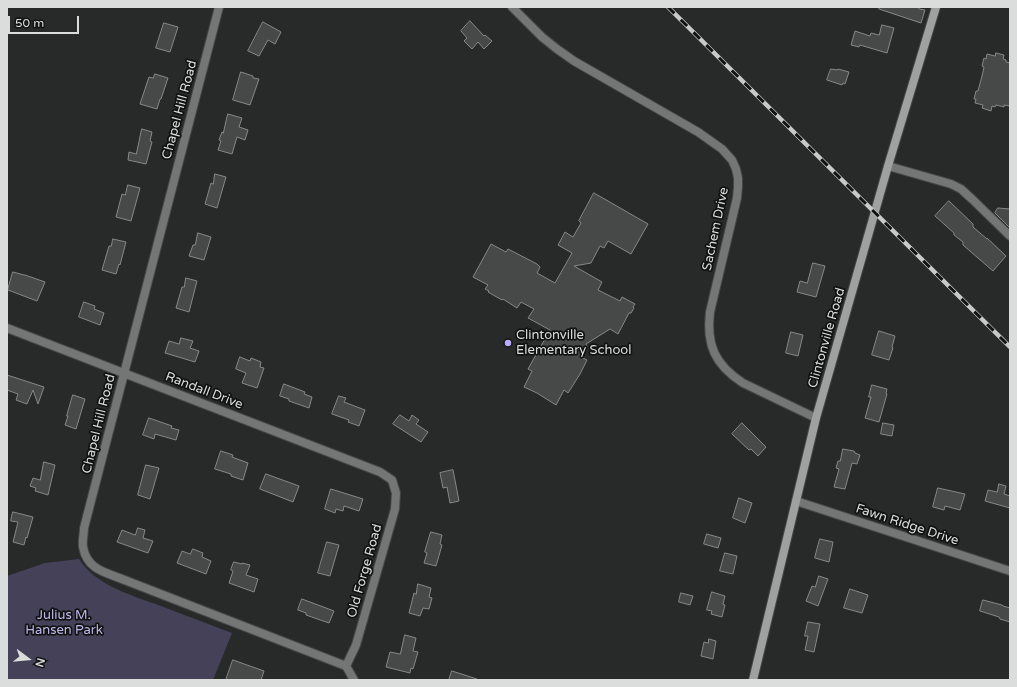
<!DOCTYPE html>
<style>
body{margin:0}
#map{position:relative;width:1017px;height:687px;overflow:hidden;background:#282a29;font-family:"Varela Round",sans-serif}
canvas{display:block}
.frame{position:absolute;inset:0;border:8px solid #dbdddc;pointer-events:none}
.north{position:absolute;left:8px;top:639px;width:40px;height:40px;-webkit-text-stroke:3px #111312;paint-order:stroke;rotate:106deg;font-size:11px;font-weight:700;line-height:16px;text-align:center;color:#dbdddc}
.north::after{content:'';display:block;margin:auto;width:14px;height:18px;background:#dbdddc;clip-path:polygon(50% 0,100% 100%,50% 72%,0 100%)}
.scale{position:absolute;left:8px;top:16px;width:71px;height:18px;box-sizing:border-box;border:2px solid #dbdddc;border-top:0;padding-left:5px;font-size:12px;line-height:14px;white-space:nowrap;color:#dbdddc;-webkit-text-stroke:3px #111312;paint-order:stroke}
</style>
<div id="map">
<canvas width="1017" height="687"></canvas>
<div class="frame"></div>
<div class="north">N</div>
<div class="scale">50 m</div>
</div>
<script>
const g = document.querySelector('canvas').getContext('2d');
g.lineJoin = 'round';
function fill(path, color) { g.fillStyle = color; g.fill(path, 'evenodd'); }
function stroke(path, color, width, dash) { g.strokeStyle = color; g.lineWidth = width; g.lineCap = dash ? 'butt' : 'round'; g.setLineDash(dash || []); g.stroke(path); }
function drawText(font, color, halo, rows, align = 'center') {
  g.font = font + ' "Varela Round",sans-serif'; g.lineWidth = 3.5; g.setLineDash([]); g.textBaseline = 'middle'; g.strokeStyle = halo; g.fillStyle = color; for (const [text, x, y, turn = 0] of rows) {
    g.save(); g.translate(x, y); g.rotate((+turn || 0) * Math.PI / 180); g.textAlign = isNaN(turn) ? turn : align; if (halo) g.strokeText(text, 0, 0); g.fillText(text, 0, 0); g.restore();
  }
}
fill(new Path2D(`
 M79 559C97 587 135 596 166 608 188 616 210 625 232 633L213 680H7V576L45 563Z`), '#454158');
const building = new Path2D(`
 M880 7H918L919 9 925 10 921 23 879 9Z
 M470 21 484 36 485 35 492 41 484 49 478 42 472 49 464 41 467 38 461 31Z
 M263 22 281 32 275 44 268 40 259 56 248 51Z
 M164 23 178 27 170 52 156 48Z
 M882 25 894 28 887 53 860 45 859 47 851 45 855 31 870 36 871 33 879 35Z
 M996 53 1004 55 1003 59 1006 60V62L1010 63V106L1004 105V107L996 105 995 107 992 106 991 111 982 108 983 105 975 103 976 99H974L976 91H978L982 76 984 67 982 66 984 58 986 59 987 54 995 56Z
 M831 69 837 70 838 69 849 72 845 84 843 83 842 85 827 80Z
 M241 72 253 76V78L259 79 250 105 233 100Z
 M155 74 168 78 161 99H160L157 109 140 104 149 77 153 78Z
 M228 114 242 118 239 127 248 130 245 140 237 137 232 154 218 150 221 141 219 140 222 132 223 133Z
 M142 129 152 132 150 141 152 142 146 164 128 160 129 152 136 154Z
 M215 174 226 177 217 208 205 204 211 183 213 184Z
 M128 185 140 188 131 221 116 217 122 194 125 195Z
 M594 193 648 224 631 254 608 241 604 248 600 246 591 263 574 266 602 282 598 290 620 301 622 297 635 304 633 307 634 308 631 313H629L618 334 610 329 586 344 587 347 581 357 587 360 580 374 568 393 564 390 556 405 537 393 524 387 532 371 528 369 550 330 528 318 534 309 521 302 517 308 503 299 502 300 488 292 489 291 485 289 488 285 473 277 491 244 506 252 508 249 537 264 540 267 537 273 555 283 572 253 558 245 565 232 573 237 581 223 579 221Z
 M949 201 973 224V227L987 239V238L1006 256 993 271 963 245V242L954 235V233L935 216Z
 M998 208 1010 209V228L995 213Z
 M198 233 211 237 204 260 189 256 193 245H195Z
 M113 239 126 242 120 265 119 264 116 274 102 270 109 246H111Z
 M813 263 825 266 816 297 797 292 800 281 807 283Z
 M13 272 24 275H25L45 282 37 301 8 290Z
 M186 278 197 281 189 312 176 308 182 287H184Z
 M84 302 95 306 94 309 104 313 100 325 79 317Z
 M879 331 895 336 892 347 893 348 889 360 872 355Z
 M791 332 803 335 798 356 786 353Z
 M181 338 193 341 190 348 199 351 195 362 165 353 169 341 179 344Z
 M240 357 250 361 251 358 261 362 260 367 264 368 257 388 242 383 246 373 236 369Z
 M7 375 44 387 38 404 33 390 27 404 16 400 18 394 7 390Z
 M284 384 305 392 304 394 312 397 309 408 289 401V399L280 396Z
 M872 385 887 389 886 393 887 394 879 422 865 418 871 397H869Z
 M73 395 85 399 76 429 65 425 68 416H67Z
 M339 396 346 398 344 402 365 410 359 426 348 422 349 420 332 414Z
 M400 415 409 421 412 415 419 420 416 424 428 432 421 442 393 424Z
 M149 418 172 426 171 428 179 430 176 440 155 434 154 439 143 435Z
 M742 423 766 447 758 456 751 449 749 450 732 434Z
 M883 423 894 425 892 436 881 434Z
 M843 449 854 451 855 453 860 455 857 464 852 463 845 489 834 487 839 469 836 468 838 461H840Z
 M221 451 233 455 232 457 248 463 243 480 231 476V474L215 469Z
 M44 462 55 465 48 495 35 491 36 488 30 486 33 478 40 480Z
 M146 465 159 468 150 499 138 495Z
 M453 470 459 501 450 503 447 487 443 488 440 473Z
 M266 474 299 486 293 502 260 489Z
 M999 484 1006 486 1004 494 1010 496V508L985 501 988 490 997 492Z
 M938 488 965 494 960 510 945 506 944 510 933 507Z
 M331 489 363 499 359 511 344 506 343 511 336 509 335 513 325 509Z
 M739 498 752 503 745 523 733 518Z
 M13 512 33 517 27 538 26 537 24 545 13 542 18 522 11 521Z
 M138 528 145 530 143 538 153 541 148 553 117 542 122 530 135 535Z
 M431 532 442 535 440 544 442 545 436 566 424 563 427 553 425 552Z
 M707 534 721 538 718 548 704 544Z
 M820 539 833 542 829 562 815 558Z
 M327 542 339 545 330 576 318 573Z
 M193 549 203 553 202 557 211 561 206 574 177 563 182 551 190 554Z
 M725 553 737 556 733 574 720 571Z
 M234 562 242 564V563L250 565 246 575 258 579 254 592 229 583 233 571 231 570Z
 M819 576 828 579 818 606 806 601 812 586 815 587Z
 M418 584 431 588 429 597 432 598 429 609 423 608 420 616 409 613 414 593 416 594Z
 M850 589 868 595 862 613 844 608Z
 M712 592 725 596 723 604 725 605 722 617 711 614 712 611 707 610Z
 M681 593 693 596 690 605 679 602Z
 M302 599 334 611 329 623 306 615V613L298 610Z
 M983 600 1002 605 1003 606 1010 608V622L1000 619 999 617 980 611Z
 M808 622 820 624 814 652 805 650 808 636H805Z
 M405 635 416 638 413 651 418 652 413 669 411 668 410 673 386 667 390 652 400 654Z
 M709 639 716 641 713 659 701 656 704 642 708 643Z
 M233 660 264 671 261 680H226Z
 M452 671 477 679V680H449Z`);
fill(building, '#464948');
stroke(building, '#868988', 1);
const minor = new Path2D(`
 M219 7 84 528C84 534 82 541 83 547 87 569 104 572 122 579L346 666 354 680
 M512 7 542 37 557 49 574 61 698 132 722 149 732 160 736 169 738 178V187L737 198 710 312C706 345 715 365 743 383L816 418
 M888 166 951 184 961 189 972 199 1010 236
 M7 328 380 472 392 480 396 493 395 509 356 645 346 666
 M796 501 1010 571`);
const secondary = new Path2D(`
 M753 680 816 418 888 166 936 7`);
stroke(minor, '#454746', 10);
stroke(secondary, '#454746', 10);
stroke(minor, '#747675', 8);
stroke(secondary, '#9ea1a0', 8);
const rail = new Path2D(`
 M668 7 1010 347`);
stroke(rail, '#c8cac9', 4.5);
stroke(rail, '#111312', 3, [9]);
for (const [x, y, r, color] of [
 [508,343,4,"#b9abf7"]
]) { const dot = new Path2D(); dot.arc(x, y, r, 0, 2 * Math.PI); g.fillStyle = color; g.fill(dot); stroke(dot, '#111312', 1.5); }
drawText('13px', '#dbdddc', '#111312', [
 ["Chapel Hill Road",180,110,-75],
 ["Sachem Drive",716,229,-78],
 ["Clintonville Road",827,338,-74],
 ["Randall Drive",204,391,21],
 ["Chapel Hill Road",99,424,-76],
 ["Fawn Ridge Drive",907,525,18],
 ["Old Forge Road",365,571,-74]
]);
drawText('13px', '#dbdddc', '#111312', [
 ["Clintonville",516,336],
 ["Elementary School",516,351]
], 'left');
drawText('13px', '#bfb6eb', '#111312', [
 ["Julius M.",64,616],
 ["Hansen Park",64,631]
]);
</script>
